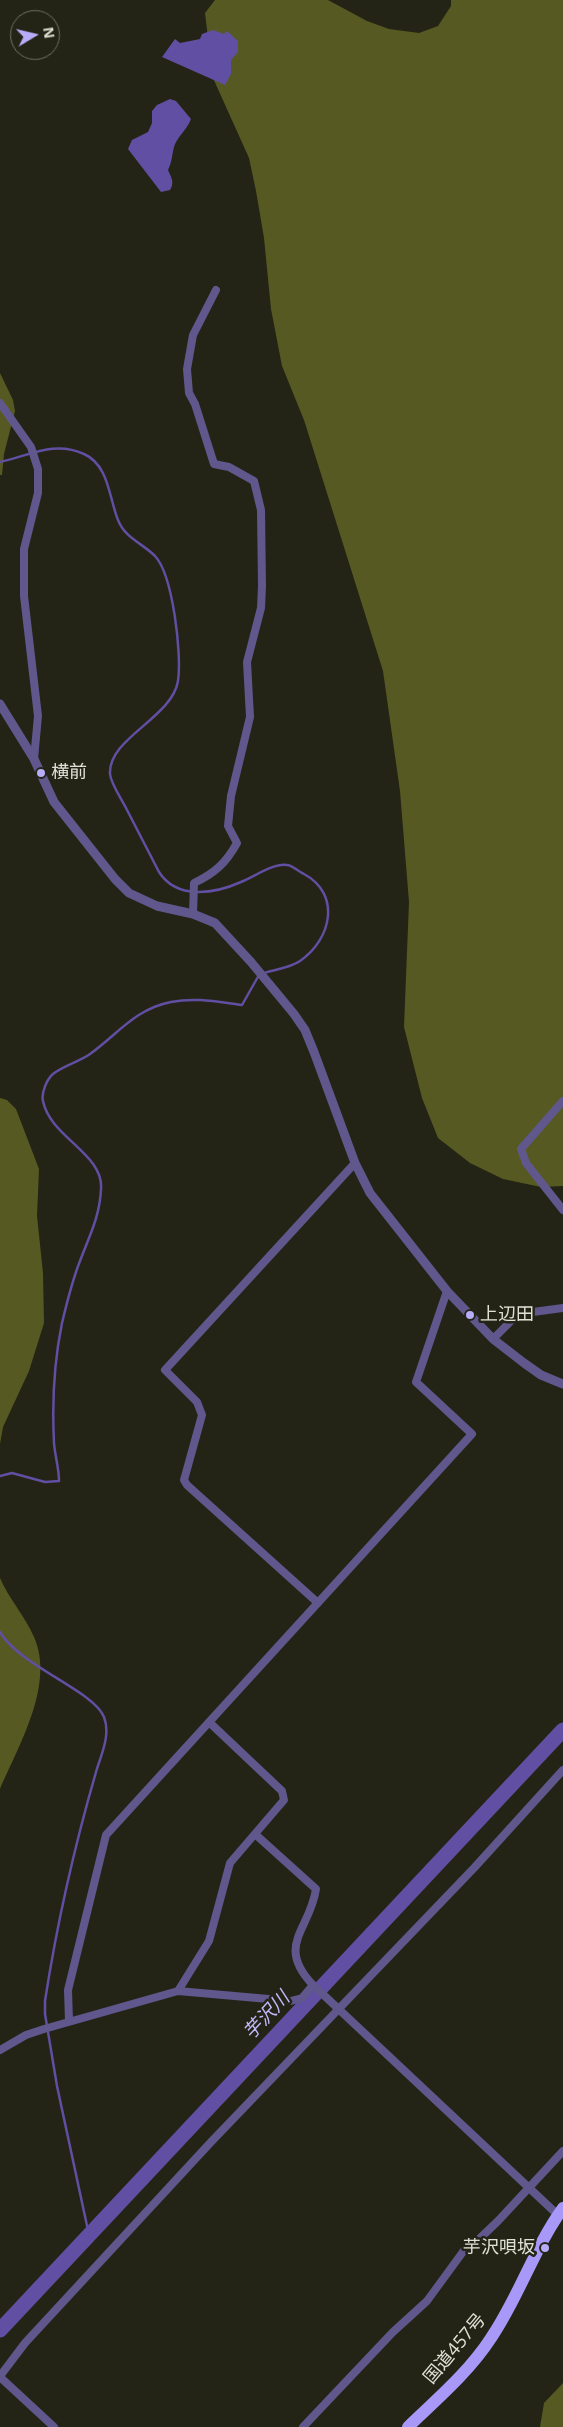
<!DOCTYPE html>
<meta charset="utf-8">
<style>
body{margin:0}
#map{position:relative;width:563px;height:2427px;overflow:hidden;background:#232415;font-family:"Open Sans",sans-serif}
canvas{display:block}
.north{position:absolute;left:10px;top:10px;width:50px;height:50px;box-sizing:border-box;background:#232415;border:1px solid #6e7063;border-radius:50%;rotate:81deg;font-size:14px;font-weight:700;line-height:20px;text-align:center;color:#dfe1d7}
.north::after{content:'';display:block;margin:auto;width:18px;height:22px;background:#b6acf8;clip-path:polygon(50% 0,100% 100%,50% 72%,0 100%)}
</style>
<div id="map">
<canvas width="563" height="2427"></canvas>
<div class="north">N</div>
</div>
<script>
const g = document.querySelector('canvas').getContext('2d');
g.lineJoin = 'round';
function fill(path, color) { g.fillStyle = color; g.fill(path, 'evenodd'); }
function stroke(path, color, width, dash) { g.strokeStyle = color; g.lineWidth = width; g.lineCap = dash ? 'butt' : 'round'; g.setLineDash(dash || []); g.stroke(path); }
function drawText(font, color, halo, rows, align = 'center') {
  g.font = font + ' "Open Sans","Noto Sans JP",sans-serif'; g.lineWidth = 5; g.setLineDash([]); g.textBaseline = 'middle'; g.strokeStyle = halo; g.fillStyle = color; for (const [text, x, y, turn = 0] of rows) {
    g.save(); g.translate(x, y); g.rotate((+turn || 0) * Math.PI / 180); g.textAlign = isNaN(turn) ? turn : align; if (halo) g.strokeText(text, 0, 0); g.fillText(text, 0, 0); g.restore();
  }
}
fill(new Path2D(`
 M215 0H328L367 21 389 29 419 33 438 26 451 6V0H563V1186L541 1187 503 1179 470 1163 438 1138 422 1098 404 1027 409 902 400 791 383 671 304 420 282 366 271 309 264 238 256 191 249 158 213 78 205 13Z
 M0 373 13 400 15 411 4 454 2 475H0Z
 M0 1098 7 1100 16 1109 39 1169 37 1216 43 1273 44 1323 29 1371 3 1427 0 1444Z
 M0 1578C9 1599 25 1616 34 1637 55 1684 19 1745 0 1789Z
 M563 2383V2427H540L544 2403Z`), '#575922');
fill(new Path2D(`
 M213 30 224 34 227 31 238 41V52L231 60V74L225 85 162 57 175 39 180 43 200 39 202 34Z
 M170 99 176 101 191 119C187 130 176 138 174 147 172 155 172 162 168 170 171 177 175 182 170 190L161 192 128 149 132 140 148 132 152 123V111L157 105Z`), '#604fa2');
stroke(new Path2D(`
 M0 462C29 456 54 440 84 454 109 465 109 498 118 520 125 538 142 543 155 556 173 575 182 655 178 681 172 718 108 738 110 774 111 784 121 798 126 808 137 829 148 851 159 872 177 900 214 894 241 882 254 877 273 863 287 865 292 865 299 872 304 874 341 894 332 939 300 961 290 968 276 969 264 973
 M0 1476 12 1473 45 1482 59 1481C59 1468 55 1456 54 1443 52 1404 54 1362 62 1323 67 1302 72 1281 80 1261 89 1237 100 1216 101 1189 104 1154 50 1137 43 1101 41 1093 47 1079 53 1074 64 1065 79 1062 90 1054 118 1034 135 1009 171 1002 196 997 218 1002 242 1005L259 975
 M0 1632C20 1666 94 1691 104 1717 111 1735 101 1755 96 1772 74 1848 57 1923 45 2001V2014L57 2086 89 2235`), '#604fa2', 2.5);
stroke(new Path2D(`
 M0 2330 563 1730`), '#604fa2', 15);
stroke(new Path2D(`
 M0 403 31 447 38 469V493L24 549V596L38 716 34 759
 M193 914 194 883C215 873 226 863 237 843L228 826 231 796 250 717 247 662 261 608 262 586 261 510 254 481 229 467 214 464 195 404 189 393 187 369 193 335 216 290
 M563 1101 521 1149 526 1163 563 1210
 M493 1339 514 1318 533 1312 563 1308
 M318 1603 187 1485 184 1480 202 1415 197 1402 165 1370 355 1163
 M255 1834 316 1889C310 1930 275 1945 313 1985
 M178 1991 209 1941 230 1863 284 1800 282 1791 209 1722
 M69 2021 68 1990 106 1835 472 1434 416 1382 447 1291
 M0 2050 26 2035 44 2029 178 1991 291 2001 302 1998 313 1985 558 2215
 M0 2376 25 2343 211 2142 474 1868 563 1770
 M0 2377 54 2427
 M303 2427 393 2332 427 2301 465 2249 475 2243 498 2221 563 2151`), '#60578d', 8);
stroke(new Path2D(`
 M0 704 34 759 54 802 115 879 129 893 157 906 193 914 215 923 251 962 294 1014 305 1030 314 1052 355 1163 370 1193 447 1291 493 1339 524 1363 541 1375 563 1384`), '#60578d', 9);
stroke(new Path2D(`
 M408 2427C437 2399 469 2372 491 2338 519 2297 534 2248 563 2208`), '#a899f9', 12);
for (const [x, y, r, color] of [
 [41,773,5,"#b6acf8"],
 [470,1315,5,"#b6acf8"],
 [545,2248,5,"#b6acf8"]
]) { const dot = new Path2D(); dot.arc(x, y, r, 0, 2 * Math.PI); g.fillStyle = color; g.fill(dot); stroke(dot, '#232415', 2); }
drawText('18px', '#dfe1d7', '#232415', [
 ["横前",51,773],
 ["上辺田",480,1315],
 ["芋沢唄坂",535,2248,"right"]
], 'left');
drawText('18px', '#dfe1d7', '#232415', [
 ["国道457号",455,2349,-50]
]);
drawText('italic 19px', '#c2b9fd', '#232415', [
 ["芋沢川",267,2016,-47]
]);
</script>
